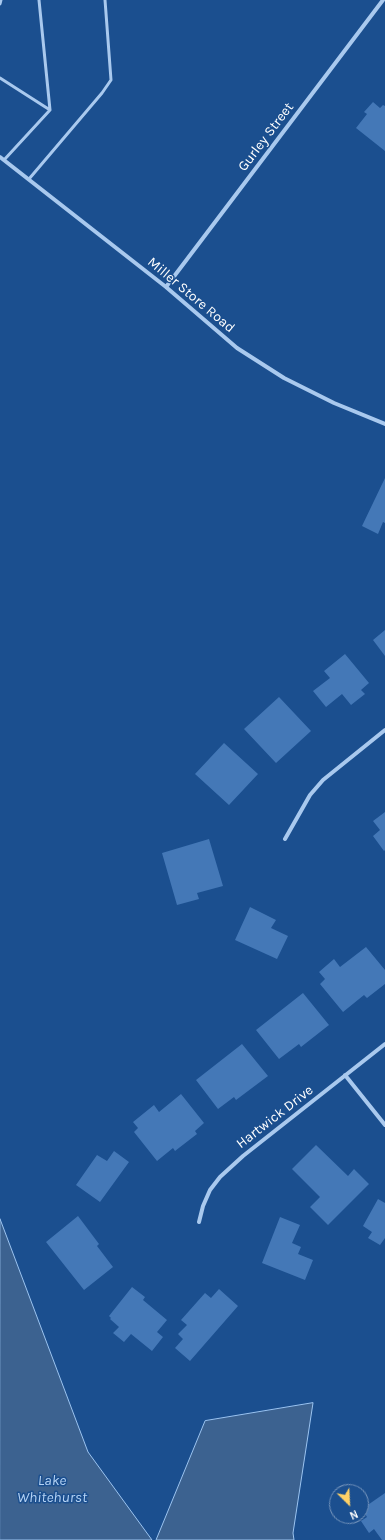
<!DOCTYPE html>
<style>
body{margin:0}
#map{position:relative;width:385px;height:1540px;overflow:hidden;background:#1b4f8f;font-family:Karla,sans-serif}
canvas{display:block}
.north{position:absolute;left:329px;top:1484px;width:40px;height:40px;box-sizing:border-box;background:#1b4f8f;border:1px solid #7695bc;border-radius:50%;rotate:156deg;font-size:11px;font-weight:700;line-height:16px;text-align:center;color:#fff}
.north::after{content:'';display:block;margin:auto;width:14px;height:18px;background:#ffd166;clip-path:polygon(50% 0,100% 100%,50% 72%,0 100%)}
</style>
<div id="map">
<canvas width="385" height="1540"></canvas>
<div class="north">N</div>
</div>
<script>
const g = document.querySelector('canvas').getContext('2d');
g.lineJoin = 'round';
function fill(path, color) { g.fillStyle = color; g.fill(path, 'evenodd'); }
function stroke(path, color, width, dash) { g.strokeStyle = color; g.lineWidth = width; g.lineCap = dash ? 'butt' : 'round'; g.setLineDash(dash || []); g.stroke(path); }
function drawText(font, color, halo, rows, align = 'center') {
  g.font = font + ' Karla,sans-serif'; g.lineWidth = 3; g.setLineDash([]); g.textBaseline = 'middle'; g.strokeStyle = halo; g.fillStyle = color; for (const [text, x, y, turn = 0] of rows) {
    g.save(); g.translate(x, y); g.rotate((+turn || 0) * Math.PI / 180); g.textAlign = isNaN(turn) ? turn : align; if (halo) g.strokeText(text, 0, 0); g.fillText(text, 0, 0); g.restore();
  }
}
const water = new Path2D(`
 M0 1219 88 1452 152 1540H0Z
 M313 1403 293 1533 294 1540H156L205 1421Z`);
fill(water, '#3c6290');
stroke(water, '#9cc4f0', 1);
fill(new Path2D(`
 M373 102 380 108 383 105 385 106V151L356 128 367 114 364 112Z
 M385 478V523L383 522 378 534 362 526Z
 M385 630V656L373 640Z
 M345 654 369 683 361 690 365 694 351 705 342 694 326 707 313 691 330 678 324 671Z
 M279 697 311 731 276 763 244 729Z
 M224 743 258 774 229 805 195 774Z
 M385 812V850L384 851 373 836 380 830 373 821Z
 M209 839 223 886 197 893 199 899 177 905 162 853Z
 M250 907 276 920 271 928 288 936 277 959 235 940Z
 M366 947 385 970V984L367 998 364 995 343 1012 320 984 325 979 319 972 334 959 340 967Z
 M303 993 329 1025 301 1047 299 1044 279 1059 256 1030Z
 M242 1044 268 1076 236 1100 234 1097 218 1109 196 1080Z
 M181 1094 204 1123 195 1131 197 1134 175 1151 173 1148 157 1161 134 1132 138 1128 133 1122 154 1105 159 1112Z
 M316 1145 348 1176 354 1169 369 1184 328 1225 310 1207 320 1197 292 1169Z
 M114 1151 129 1162 100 1202 76 1185 97 1155 107 1161Z
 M378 1199 385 1203V1238L380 1245 368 1238 372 1232 363 1226Z
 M78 1216 99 1244 97 1246 113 1267 84 1290 46 1242Z
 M280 1217 300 1225 292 1243 301 1247 298 1254 313 1260 305 1280 262 1263Z
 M132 1287 145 1297 143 1300 167 1320 157 1332 163 1337 152 1351 131 1334 124 1342 113 1333 119 1327 110 1319 111 1318 109 1316Z
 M219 1289 238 1306 190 1361 175 1348 183 1339 178 1334 187 1325 181 1320 205 1293 211 1298Z
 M385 1493V1540H382L374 1529 369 1533 361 1521 367 1517 362 1509Z`), '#4478b7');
stroke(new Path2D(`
 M0 4 1 0
 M0 78 50 110
 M4 160 50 110 39 0
 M29 179 102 93 111 80 105 0`), '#a9c9ee', 3);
stroke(new Path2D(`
 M0 157 166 287 237 348 284 378 334 403 385 424
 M166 287 383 0
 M285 839 310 795 323 780 385 730
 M345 1075 385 1125
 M199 1222 203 1206 210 1190 220 1177 243 1156 385 1044`), '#a9c9ee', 4);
drawText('14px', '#fff', '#1b4f8f', [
 ["Gurley Street",266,137,-53],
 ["Miller Store Road",191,295,40],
 ["Hartwick Drive",275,1117,-38]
]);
drawText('italic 15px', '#b5d3f5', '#1b4f8f', [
 ["Lake",52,1481],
 ["Whitehurst",52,1498]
]);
</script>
